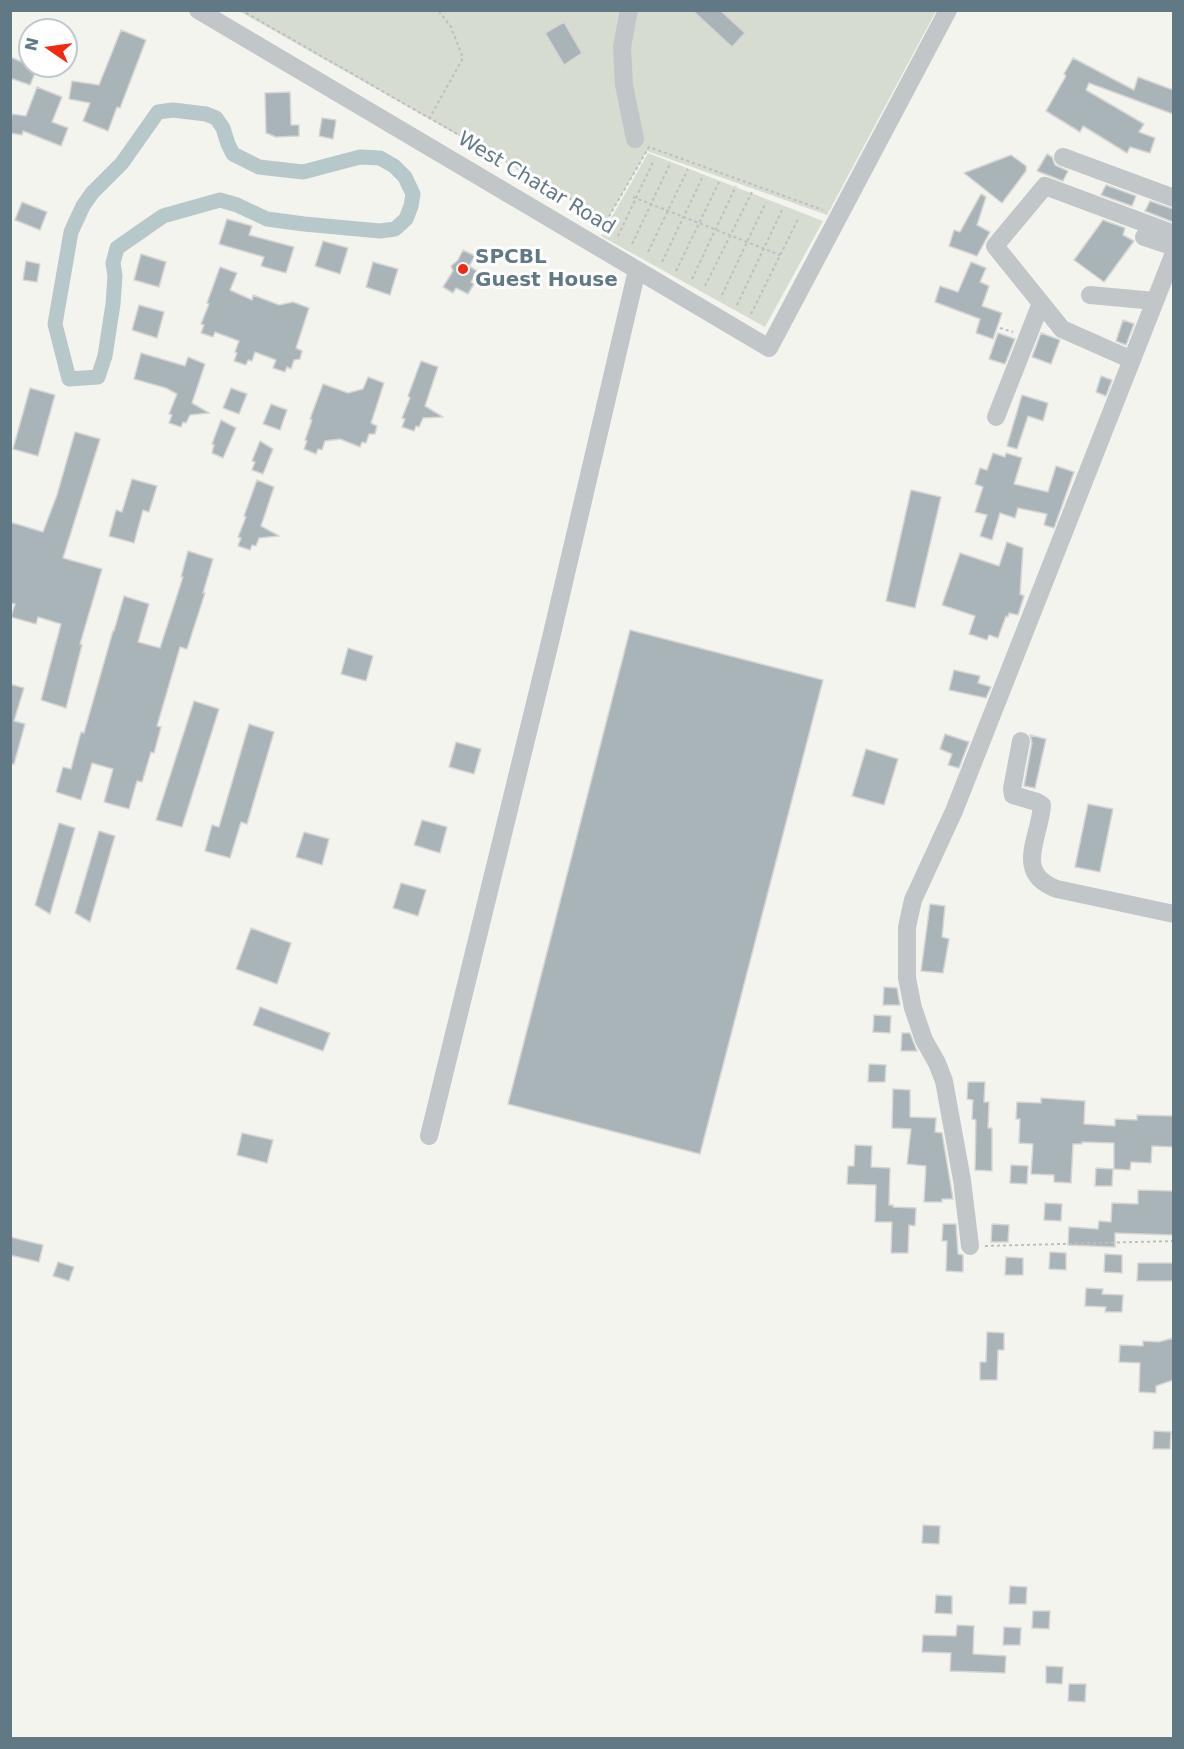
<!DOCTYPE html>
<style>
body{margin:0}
#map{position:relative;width:1184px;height:1749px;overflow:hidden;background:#f4f4ef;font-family:"DejaVu Sans",sans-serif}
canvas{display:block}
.frame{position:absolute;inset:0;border:12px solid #607984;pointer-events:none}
.north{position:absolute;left:18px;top:18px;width:60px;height:60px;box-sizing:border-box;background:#fff;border:2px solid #bfc9ce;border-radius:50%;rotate:283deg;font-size:16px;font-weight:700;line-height:24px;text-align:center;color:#607984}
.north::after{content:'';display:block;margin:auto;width:21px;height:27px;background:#f22811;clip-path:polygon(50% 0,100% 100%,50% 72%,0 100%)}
</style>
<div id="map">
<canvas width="1184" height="1749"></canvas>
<div class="frame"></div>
<div class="north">N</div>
</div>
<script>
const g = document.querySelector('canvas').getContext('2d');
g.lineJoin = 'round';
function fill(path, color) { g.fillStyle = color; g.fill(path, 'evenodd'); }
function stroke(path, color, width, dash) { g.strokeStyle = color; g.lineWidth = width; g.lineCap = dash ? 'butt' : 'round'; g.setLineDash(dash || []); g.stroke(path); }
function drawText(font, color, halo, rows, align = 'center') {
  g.font = font + ' "DejaVu Sans",sans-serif'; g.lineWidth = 6; g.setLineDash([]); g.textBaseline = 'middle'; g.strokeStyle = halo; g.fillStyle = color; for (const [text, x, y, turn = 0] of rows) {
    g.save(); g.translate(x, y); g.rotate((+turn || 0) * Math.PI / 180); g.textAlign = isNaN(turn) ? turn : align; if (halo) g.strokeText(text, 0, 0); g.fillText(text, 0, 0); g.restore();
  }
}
fill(new Path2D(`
 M239 11H936L827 215 647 151 607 220Z
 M648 153 823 221 765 327 601 236Z`), '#d6dcd0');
stroke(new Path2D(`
 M173 110 206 114 216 118 223 128 228 144 233 154 259 167 303 172 360 157 380 158 394 166 405 177 413 194 411 206 406 219 395 229 380 231 304 224 267 219 237 205 220 200 163 216 117 248 113 263 115 276 113 304 105 356 98 377 69 379 55 324 71 232 83 206 92 193 122 163 158 112Z`), '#b7c8ca', 15);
const building = new Path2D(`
 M692 10H720L745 33 732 47Z
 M564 22 582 53 564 65 545 33Z
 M121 30 146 40 120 108 117 107 108 131 83 121 90 103 69 99 72 81 99 85Z
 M10 57 37 68 30 85 10 78Z
 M1073 58 1134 90 1138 77 1173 90V114L1089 83 1086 90 1144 124 1139 132 1155 138 1150 153 1130 147 1127 153 1083 126 1080 132 1046 111 1066 76 1064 74Z
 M37 87 62 97 52 122 68 128 61 146 23 131 22 135 10 133 12 114 26 116Z
 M290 92 291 125H299V136L276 137 266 133 265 93Z
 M322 118 336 120 333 139 319 136Z
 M1047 154 1052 157 1055 165 1068 171 1063 181 1037 171Z
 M1011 155 1026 166V171L1002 203 964 173Z
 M1106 185 1136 196 1132 206 1101 195Z
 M981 194 986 197 977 225 990 232 977 256 949 246 954 230 960 232Z
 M1150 201 1173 209V222L1145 211Z
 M22 202 47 212 40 230 15 220Z
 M227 219 252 226 249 235 294 247 286 273 261 266 264 257 219 244Z
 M1103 220 1125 228 1123 235 1134 241 1104 282 1074 260Z
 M323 241 348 248 340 274 315 266Z
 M463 250 475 256 469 266 477 271 471 282 474 284 468 294 456 288 453 293 443 287 453 271 451 266 458 260Z
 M141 254 166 262 159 287 134 280Z
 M26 261 40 264 37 282 23 280Z
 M373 262 398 269 390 295 366 287Z
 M971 262 986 268 980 282 989 286 982 306 1002 313 993 339 976 333 980 319 935 302 940 286 958 292Z
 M220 267 237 273 230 290 252 300 253 295 279 305 293 302 309 308 296 348 302 351 300 359 294 360 291 369 287 367 285 372 273 368 276 360 255 352 252 361 248 360 246 365 234 361 237 353 235 352 239 341 215 332 213 337 201 333 204 325 201 324 209 304 207 303Z
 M139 305 164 312 157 338 132 330Z
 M1123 320 1134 324 1126 345 1116 341Z
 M998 333 1015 339 1005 364 989 359Z
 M1041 333 1060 340 1051 364 1032 357Z
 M141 353 185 366 188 357 205 364 192 403 209 413 190 415 186 423 183 422 181 427 169 423 172 415 169 414 177 394 166 388 134 379Z
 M421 361 438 367 425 406 443 417 423 418 419 427 416 426 414 431 402 427 405 419 402 418 410 398 408 396Z
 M1101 376 1112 380 1106 396 1096 392Z
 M368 377 384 383 371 423 377 426 375 434H369L366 443 362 442 360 447 340 439 325 441 322 450 318 449 316 454 304 449 307 441 305 440 312 420 310 419 323 384 348 393 363 389Z
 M30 388 55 395 38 456 13 449Z
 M231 388 247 394 239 414 223 408Z
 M1022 395 1048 403 1043 421 1028 416 1017 449 1007 446Z
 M271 404 287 410 280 430 263 424Z
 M221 420 236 428 223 458 212 453 214 445 212 444Z
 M75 432 100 439 63 558 102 569 80 644 82 645 66 708 41 700 61 624 38 617 36 624 11 617 15 604 10 603V522L43 532 57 495Z
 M260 441 273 449 263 474 252 470 255 462 252 461Z
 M993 453 1005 457 1006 453 1022 458 1014 484 1048 492 1056 466 1074 472 1054 528 1044 525 1047 514 1018 508 1015 518 1000 513 992 540 980 536 987 515 975 512 983 487 975 484 980 468 987 470Z
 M132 479 157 486 149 512 143 510 134 543 109 536 116 510 122 512Z
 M257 480 274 487 261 526 279 536 259 538 256 546 252 545 250 550 238 546 241 538 238 537 246 517 244 516Z
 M911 490 941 497 915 608 886 601Z
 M1007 542 1023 548 1020 594 1024 596 1018 615 1009 613 1008 617 1006 616 998 638 989 635 987 640 969 634 975 616 942 605 960 553 999 566Z
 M188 551 213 559 203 593H205L187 649 180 647 157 726 161 727 154 753 151 752 142 782 137 781 129 809 104 802 113 769 92 763 81 800 56 792 63 767 71 769 81 732 84 733 113 631H114L124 596 149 604 138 642 160 648 183 577H181Z
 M630 630 823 680 700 1154 508 1104Z
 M348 648 373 656 366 681 341 674Z
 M954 670 980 676 978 683 991 687 986 698 949 690Z
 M10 684 24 688 14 721 25 724 14 764H10Z
 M194 701 219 709 182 827 156 820Z
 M249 724 274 732 247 824 241 822 230 858 205 851 212 825 219 827Z
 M945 734 969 742 959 768 948 765 952 754 940 749Z
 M1030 735 1046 739 1035 788 1024 786 1032 743Z
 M456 742 481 749 474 774 449 767Z
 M866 749 898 759 884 805 852 796Z
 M1088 804 1113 809 1100 872 1075 867Z
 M422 820 447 827 440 853 414 845Z
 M59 823 75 828 50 914 35 905Z
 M99 831 115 836 90 922 75 913Z
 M304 832 329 839 322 865 296 857Z
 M401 883 426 890 418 916 393 908Z
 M930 904 945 906 942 937 949 939 943 973 921 971Z
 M251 928 291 943 277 984 236 969Z
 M884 987 897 988 900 1005H883Z
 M260 1007 330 1033 323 1051 253 1025Z
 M874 1015 891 1016 890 1033 873 1032Z
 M902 1033H910L917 1051H901Z
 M869 1064 886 1065 885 1082H868Z
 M968 1082H985L984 1102H989L988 1128H992V1171L975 1170 976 1120 972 1119 973 1100 967 1099Z
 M893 1089 910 1090V1117L936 1118 935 1132 942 1133 953 1199H942V1202H924L926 1166 907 1164 911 1129 892 1128Z
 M1041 1098 1085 1101 1084 1124 1115 1126V1119L1137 1120V1115L1173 1116V1147L1152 1146 1151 1163 1131 1162 1130 1170 1114 1169V1143L1082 1142V1144H1073L1071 1183 1054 1182V1175L1031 1174 1033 1144 1019 1143 1020 1119H1016L1017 1102 1041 1103Z
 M242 1133 273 1140 267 1163 237 1155Z
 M855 1145 872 1146 871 1167 890 1168 889 1205H893V1207L916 1208 915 1226 909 1225 908 1253H891L892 1222H875L876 1185 847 1184 848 1166H854Z
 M1011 1165 1028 1166 1027 1184 1010 1183Z
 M1096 1168 1113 1169 1112 1186H1095Z
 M1138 1190 1173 1191V1235L1115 1233V1247L1068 1245 1069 1227 1098 1229 1099 1221 1111 1222 1112 1203 1138 1204Z
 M1045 1203 1062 1204 1061 1221 1044 1220Z
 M943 1224H956L958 1254 963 1255V1272L946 1271 947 1241H942Z
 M992 1224 1009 1225 1008 1242H991Z
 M10 1237 43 1245 39 1262 10 1255Z
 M1050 1252 1066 1253V1270L1049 1269Z
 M1105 1254 1122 1255V1273L1104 1272Z
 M1006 1257 1023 1258V1275H1005Z
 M58 1262 74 1267 69 1281 53 1276Z
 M1138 1263H1173V1281H1137Z
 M1086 1288 1103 1289 1102 1294 1123 1295 1122 1312H1105L1106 1307 1085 1306Z
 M987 1332 1004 1333V1350H998L997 1380H980V1362H986Z
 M1173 1338V1380L1156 1386V1393L1139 1392 1140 1363 1119 1362 1120 1345 1143 1346V1341L1159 1342Z
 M1154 1431 1171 1432 1170 1449H1153Z
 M923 1525 940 1526 939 1544 922 1543Z
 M1010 1586 1027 1587 1026 1604H1009Z
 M936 1595 952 1596V1614L935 1613Z
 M1033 1611H1050L1049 1629 1032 1628Z
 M957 1625 974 1626 973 1654 1006 1656 1005 1673 950 1671 951 1653 922 1652 923 1635 956 1636Z
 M1004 1627 1021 1628 1020 1645H1003Z
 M1046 1666 1063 1667 1062 1684 1046 1683Z
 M1069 1684H1086L1085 1702 1068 1701Z`);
fill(building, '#a9b4b8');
stroke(building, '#d5d5d3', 1.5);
stroke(new Path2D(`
 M241 10 607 220 649 147 823 210
 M429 119 463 58 451 27 438 10
 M633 197 780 255
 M618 236 654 160
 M632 244 670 164
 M648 252 688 169
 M662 262 703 176
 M676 271 719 182
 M692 279 736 186
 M705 286 752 192
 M722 295 766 202
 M737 305 782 210
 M751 314 799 217
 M1000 328 1013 332
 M985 1246 1174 1241`), '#bcbfc1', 2, [3, 3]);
stroke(new Path2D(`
 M198 10 769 348 948 10
 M629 10 622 47 624 85 635 139
 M1063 157 1174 198
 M1144 237 1174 247
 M1090 295 1155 301
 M1132 360 1062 329 995 246 1045 186 1174 234
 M996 417 1041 303
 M1021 741 1012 789 1013 795 1037 802 1042 805C1040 838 1013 873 1057 889L1174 914
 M429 1136 550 642 637 270
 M970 1246 962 1180 944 1081 937 1063 924 1040 913 1008 907 978V927L913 900 954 811 1174 253`), '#c1c6c9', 18);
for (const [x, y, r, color] of [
 [463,269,6,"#f22811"]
]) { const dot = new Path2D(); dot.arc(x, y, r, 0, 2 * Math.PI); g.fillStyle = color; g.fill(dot); stroke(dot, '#fff', 2); }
drawText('20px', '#607984', '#fff', [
 ["West Chatar Road",536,184,31]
]);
drawText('bold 20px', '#607984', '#fff', [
 ["SPCBL",475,258],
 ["Guest House",475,281]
], 'left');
</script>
